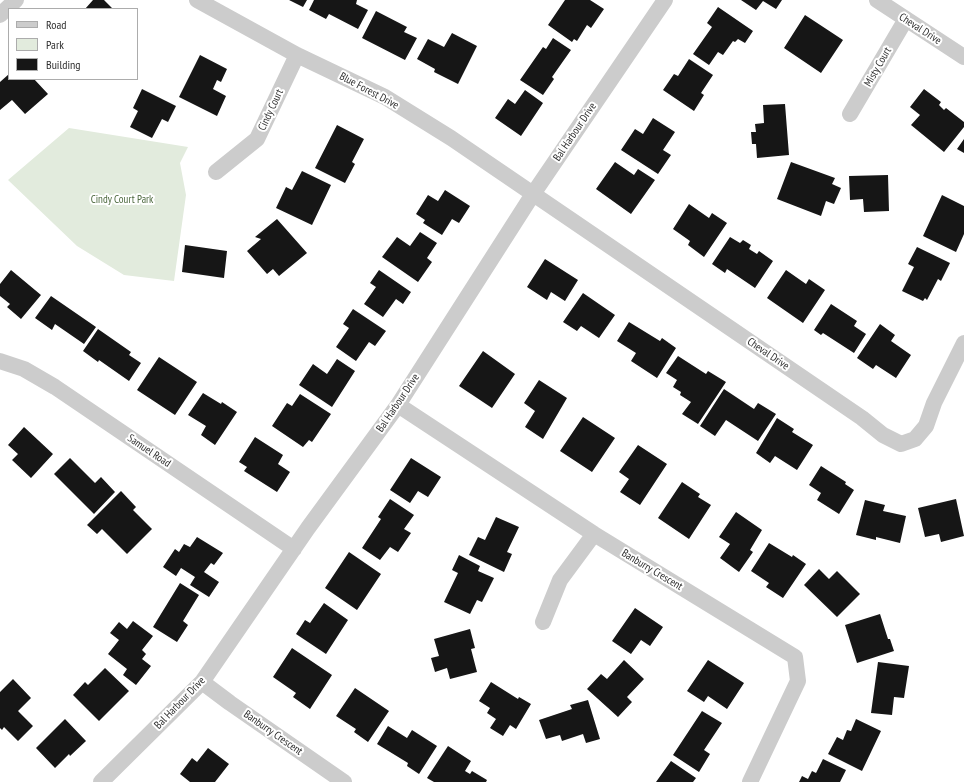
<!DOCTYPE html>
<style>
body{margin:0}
#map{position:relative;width:964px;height:782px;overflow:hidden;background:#fff;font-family:"PT Sans Narrow",sans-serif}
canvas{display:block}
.legend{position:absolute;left:8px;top:8px;width:130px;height:72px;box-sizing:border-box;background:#fff;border:1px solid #acacac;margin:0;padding:5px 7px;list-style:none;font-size:12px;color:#2f2f2f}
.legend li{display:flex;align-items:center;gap:8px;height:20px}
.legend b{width:20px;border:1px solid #acacac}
</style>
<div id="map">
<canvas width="964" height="782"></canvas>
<ul class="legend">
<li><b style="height:5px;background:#ccc"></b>Road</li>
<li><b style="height:11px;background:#e2ebdd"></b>Park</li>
<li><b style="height:11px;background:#161616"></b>Building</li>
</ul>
</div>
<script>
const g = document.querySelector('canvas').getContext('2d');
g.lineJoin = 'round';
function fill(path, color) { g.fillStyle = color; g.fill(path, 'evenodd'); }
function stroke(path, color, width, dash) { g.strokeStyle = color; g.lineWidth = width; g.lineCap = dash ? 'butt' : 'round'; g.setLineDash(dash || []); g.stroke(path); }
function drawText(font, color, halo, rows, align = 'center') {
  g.font = font + ' "PT Sans Narrow",sans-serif'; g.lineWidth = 4; g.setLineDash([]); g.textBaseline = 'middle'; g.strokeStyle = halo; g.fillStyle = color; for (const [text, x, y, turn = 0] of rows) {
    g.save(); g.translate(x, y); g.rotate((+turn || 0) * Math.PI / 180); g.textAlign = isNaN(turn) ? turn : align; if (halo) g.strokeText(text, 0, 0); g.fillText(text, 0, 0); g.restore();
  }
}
fill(new Path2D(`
 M69 128 188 147 180 163 186 195 174 281 124 275 77 246 8 180Z`), '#e2ebdd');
fill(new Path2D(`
 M93 0H104L113 9H85Z
 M289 0H307L303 7Z
 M314 0H357L356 4 368 10 358 29 329 14 326 19 309 10Z
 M565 0H590L604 9 591 28 587 25 577 41 574 39 572 42 548 25Z
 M741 0H782L776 9 763 1 756 10Z
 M718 7 753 31 745 43 738 39 735 42 733 41 723 55 718 52 709 65 693 54 712 27 707 23Z
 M376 11 407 27 404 32 417 38 405 60 362 38Z
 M805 15 843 40 821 73 784 48Z
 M452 33 477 46 458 84 434 72 435 69 417 59 428 39 444 47Z
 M553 38 571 50 552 77 554 79 543 95 520 80 543 47 546 49Z
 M200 55 227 69 221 82 217 80 213 89 226 96 217 116 179 97Z
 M689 59 713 75 701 93 704 95 694 111 663 90 674 74 678 76Z
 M9 74V79H34L48 94 25 114 12 100 0 110V82Z
 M142 89 176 106 168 122 162 119 152 138 130 127 138 111 133 108Z
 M924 89 941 102 939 105 944 110 946 108 964 122V127L944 152 911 125 920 115 910 107Z
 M525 90 543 103 521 136 495 118 508 99 515 104Z
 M785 104 789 155 757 158 756 144H752L751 132H756L755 124 764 123 763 105Z
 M653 118 675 132 663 150 671 155 658 174 621 150 635 129 643 134Z
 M337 125 364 139 352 162 355 164 345 183 315 168Z
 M964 139V153L957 149Z
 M615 162 634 175 638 169 655 180 631 214 596 189Z
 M791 162 835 178 832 184 841 188 834 204 826 201 821 216 777 199Z
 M302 171 331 185 312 225 276 208 286 187 292 190Z
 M888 175 889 211 864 212 863 199 850 200 849 176Z
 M445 190 470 206 459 223 452 219 442 235 423 223 425 220 416 214 428 195 438 201Z
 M942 195 964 206V234L956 252 923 236Z
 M689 204 709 218 712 213 727 223 704 257 688 245 690 241 673 229Z
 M277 219 307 253 279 276 273 269 267 274 247 251 261 239 255 237Z
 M420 232 437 243 427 258 432 262 418 282 382 257 397 237 410 246Z
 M730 237 740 243 743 240 751 245 749 249 757 254 759 251 773 261 755 288 727 269 725 273 712 264Z
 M185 245 227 251 224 278 182 272Z
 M917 247 950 263 941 281 938 279 927 300 925 298 923 301 902 291 914 267 908 264Z
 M545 259 578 280 565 301 551 292 547 300 527 287Z
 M11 270 41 295 21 319 7 307 10 304 0 296V284Z
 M379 270 411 292 403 304 396 299 383 317 364 304 376 287 370 283Z
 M786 270 806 284 809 279 825 290 803 323 767 298Z
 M583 293 615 315 599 338 581 326 577 331 563 322Z
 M51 296 96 327 84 344 55 324 52 330 35 318Z
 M831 304 857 321 854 326 866 334 854 353 823 333 821 335 814 330Z
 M353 309 386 331 375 346 369 342 356 361 336 347 349 328 343 324Z
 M629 322 660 341 662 338 676 348 657 378 631 361 636 353 617 341Z
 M880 324 895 335 891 341 911 355 896 378 876 365 873 369 857 358Z
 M98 329 131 352 129 355 141 363 129 381 99 360 98 362 83 351Z
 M483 351 515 374 492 408 459 386Z
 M678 356 706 374 708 371 726 382 698 424 682 414 691 402 680 395 681 392 673 387 677 380 666 373Z
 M159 357 197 382 175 415 137 390Z
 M337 359 355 371 332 407 299 385 313 364 327 374Z
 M539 380 567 398 543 439 525 427 535 411 524 403Z
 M724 389 754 409 758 403 776 414 758 441 726 420 715 436 700 426Z
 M203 393 221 404 222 402 237 412 215 445 201 435 206 426 188 415Z
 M300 394 331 414 312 442 309 440 303 447 272 426 287 403 292 406Z
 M583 417 615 438 592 472 560 451Z
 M777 418 794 429 792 432 813 445 797 470 775 456 770 463 756 453Z
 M24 427 53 454 31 478 12 460 18 454 8 445Z
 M255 437 283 455 278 464 290 472 277 492 244 471 247 467 239 462Z
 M638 445 667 464 640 505 620 492 629 479 619 472Z
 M70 458 95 483 101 477 115 492 94 514 54 474Z
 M411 458 441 477 428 497 418 491 410 503 390 490Z
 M821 466 846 482 845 484 854 490 839 514 817 500 821 493 809 485Z
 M682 482 700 494 698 497 711 505 689 539 658 518Z
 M121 491 136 507 133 510 152 529 127 554 102 529 97 534 87 525Z
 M390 499 414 515 404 529 411 533 398 552 390 547 380 560 362 548 381 519 378 517Z
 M956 499 964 536 941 542 939 534 925 537 918 508Z
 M865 500 885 505 883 511 906 516 900 543 876 537V540L856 535Z
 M736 512 762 530 750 550 753 552 739 572 720 558 730 544 719 537Z
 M496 517 519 527 507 552 512 554 504 572 469 555 478 537 485 540Z
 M197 537 223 553 214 565 211 563 204 572 219 582 209 597 190 585 195 577 181 568 176 576 163 567 175 549 179 552 184 544 190 547Z
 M769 543 792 557 793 555 806 564 783 598 766 587 769 583 751 571Z
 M349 552 381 574 357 610 325 588Z
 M459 555 480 566 478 571 494 578 482 602 477 600 470 614 444 602 458 573 452 570Z
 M819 569 829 579 837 571 860 594 837 617 804 585Z
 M180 583 199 595 183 621 188 625 177 642 153 627Z
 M324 603 348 620 326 654 296 634 305 620 310 623Z
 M635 608 663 627 650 646 641 640 631 654 612 641Z
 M880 614 888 639H890L894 651 857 663 845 625Z
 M133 621 153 636 142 650 146 654 142 659 151 666 136 685 123 675 127 669 108 654 119 640 110 633 119 622 127 629Z
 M470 629 475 648 471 649 477 672 450 679 447 668 435 672 431 658 439 656 434 639Z
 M292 648 332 675 310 709 293 697 296 693 273 677Z
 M624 660 644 679 627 697 632 702 618 717 587 689 601 674 607 679Z
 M708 660 744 683 727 709 708 696 704 702 687 691Z
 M878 662 909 666 904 698 894 697 892 715 871 713Z
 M105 668 129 691 99 721 73 695 85 682 88 685Z
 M13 679 31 698 18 711 33 726 18 741 4 727 2 730 0 728V692Z
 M491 682 518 699 519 697 531 704 516 729 510 725 503 736 490 728 496 719 487 713 490 708 479 701Z
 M355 688 389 711 368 742 354 732 356 729 336 716Z
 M588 700 600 739 586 743 583 734 562 741 560 735 546 739 539 720 572 709 570 705Z
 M702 711 722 723 704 750 710 754 699 772 673 755Z
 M65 719 86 741 70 756 69 754 55 768 36 748Z
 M856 719 881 731 862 771 828 754 837 737 843 740 847 730 851 731Z
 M388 726 407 738 412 730 437 746 419 774 407 766 408 763 377 744Z
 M448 746 471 761 465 771 470 774 472 771 487 780 486 782H434L427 778Z
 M208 748 229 764 215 782H190L180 774 192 758 197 762Z
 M823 759 846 770 840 782H799L802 776 808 779 812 771 816 773Z
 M671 761 696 778 693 782H656Z`), '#161616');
stroke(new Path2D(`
 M197 0 297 55 385 97 451 138 862 418 883 435 901 444 915 439 926 426 934 403 964 343
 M877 0 964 57
 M0 15 16 0
 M850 114 906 19
 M216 172 257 139 297 55
 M0 361 24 369 55 387 294 549
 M398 405 594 534 795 657 798 681 750 782
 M543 622 560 580 594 534
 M202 682 230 703 344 782
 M101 782 202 682 308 528 398 405 533 194 665 0`), '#ccc', 16);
drawText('11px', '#2f2f2f', '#fff', [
 ["Cheval Drive",920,29,33],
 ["Misty Court",878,67,-60],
 ["Blue Forest Drive",369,91,28],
 ["Cindy Court",271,110,-65],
 ["Bal Harbour Drive",575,132,-56],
 ["Cheval Drive",768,354,34],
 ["Bal Harbour Drive",398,403,-56],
 ["Samuel Road",149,451,34],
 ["Banburry Crescent",652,570,31],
 ["Bal Harbour Drive",180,703,-46],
 ["Banburry Crescent",273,733,35]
]);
drawText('11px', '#4c683e', '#fff', [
 ["Cindy Court Park",122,200]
]);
</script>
